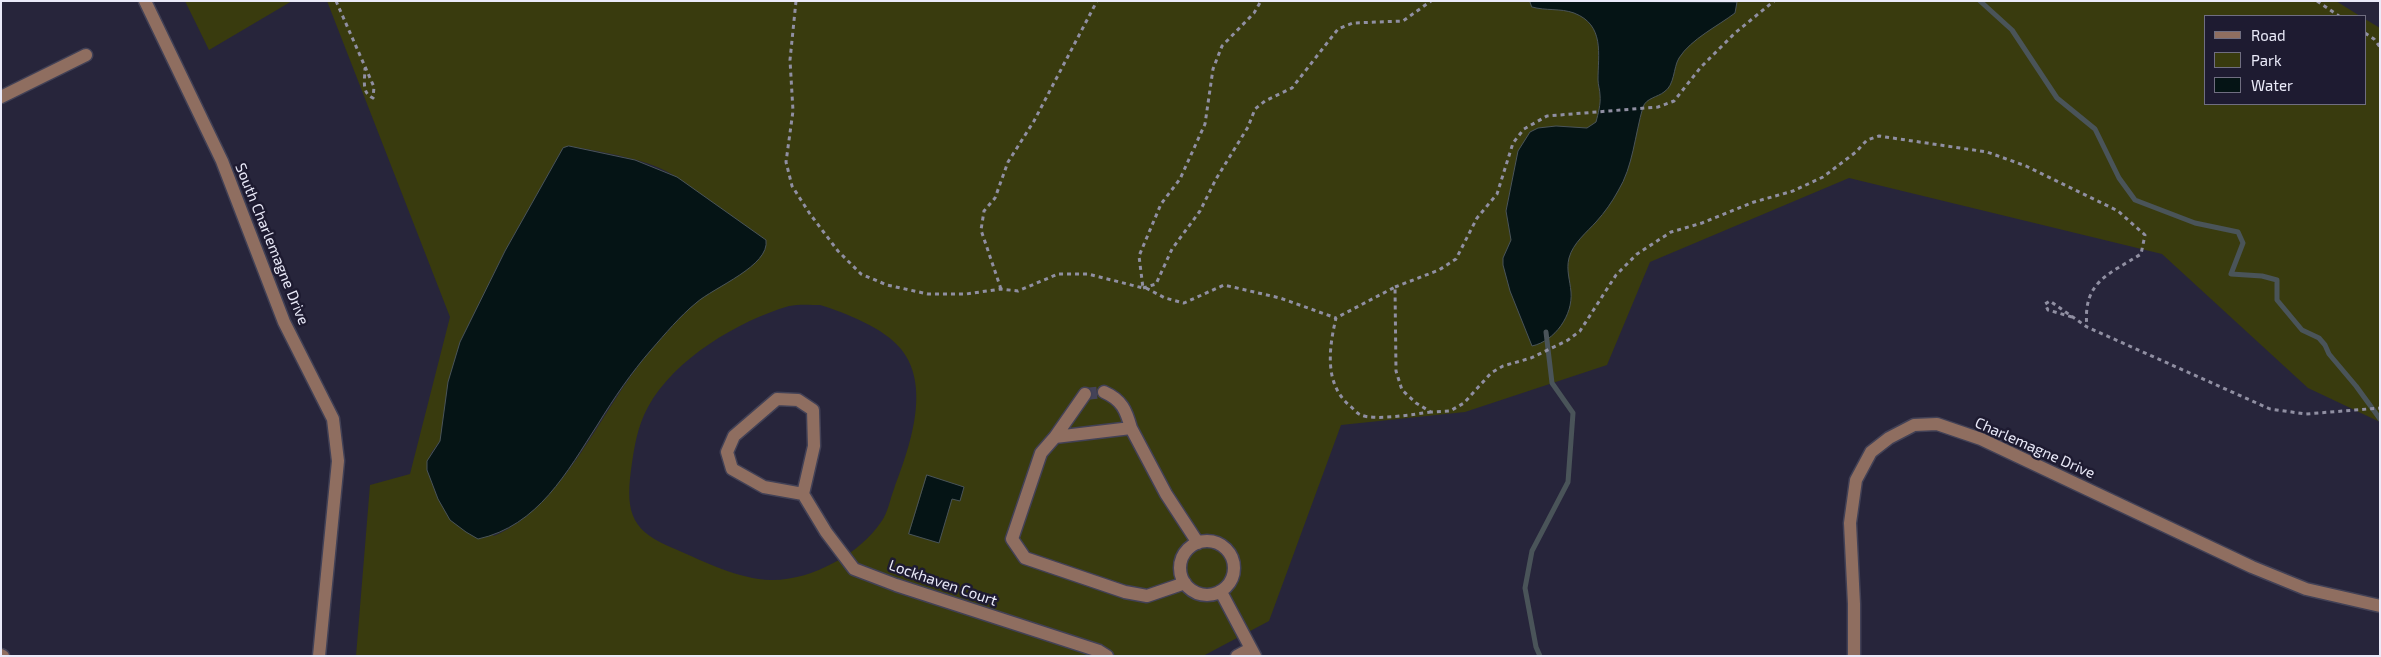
<!DOCTYPE html>
<style>
body{margin:0}
#map{position:relative;width:2381px;height:657px;overflow:hidden;background:#27253b;font-family:"Exo 2",sans-serif}
canvas{display:block}
.frame{position:absolute;inset:0;border:2px solid #eaeaf9;pointer-events:none}
.legend{position:absolute;left:2204px;top:15px;width:162px;height:90px;box-sizing:border-box;background:#1e1b31;border:1px solid #706e81;margin:0;padding:6px 9px;list-style:none;font-size:15px;color:#eaeaf9}
.legend li{display:flex;align-items:center;gap:10px;height:25px}
.legend b{width:25px;border:1px solid #706e81}
</style>
<div id="map">
<canvas width="2381" height="657"></canvas>
<div class="frame"></div>
<ul class="legend">
<li><b style="height:6px;background:#8f6e60"></b>Road</li>
<li><b style="height:14px;background:#393b0e"></b>Park</li>
<li><b style="height:14px;background:#051415"></b>Water</li>
</ul>
</div>
<script>
const g = document.querySelector('canvas').getContext('2d');
g.lineJoin = 'round';
function fill(path, color) { g.fillStyle = color; g.fill(path, 'evenodd'); }
function stroke(path, color, width, dash) { g.strokeStyle = color; g.lineWidth = width; g.lineCap = dash ? 'butt' : 'round'; g.setLineDash(dash || []); g.stroke(path); }
function drawText(font, color, halo, rows, align = 'center') {
  g.font = font + ' "Exo 2",sans-serif'; g.lineWidth = 5; g.setLineDash([]); g.textBaseline = 'middle'; g.strokeStyle = halo; g.fillStyle = color; for (const [text, x, y, turn = 0] of rows) {
    g.save(); g.translate(x, y); g.rotate((+turn || 0) * Math.PI / 180); g.textAlign = isNaN(turn) ? turn : align; if (halo) g.strokeText(text, 0, 0); g.fillText(text, 0, 0); g.restore();
  }
}
fill(new Path2D(`
 M185 1H292L209 50Z
 M327 1H2336L2360 16H2205V104H2365V19L2380 28V422L2308 388 2162 254 1849 178 1650 262 1607 365 1465 412 1341 425 1269 621 1203 656H356L370 485 410 474 450 317ZM569 146C601 152 651 159 678 178 710 199 734 231 760 258 747 271 731 278 716 287 692 303 672 326 653 348 601 406 567 505 494 536L438 499 427 470 431 453 440 441 460 342 505 251 563 148ZM820 305C846 313 884 328 901 349 932 387 909 449 894 489 890 499 888 513 881 522 860 554 810 581 771 580 738 579 705 562 675 549 633 532 625 515 631 470 634 448 637 427 648 407 674 359 738 321 789 306 799 304 811 305 820 305Z`), '#393b0e');
const water = new Path2D(`
 M1530 1 1737 2 1735 13C1718 26 1691 39 1679 58 1673 68 1675 85 1664 92 1658 97 1646 98 1643 107 1635 134 1633 167 1618 191 1612 202 1605 212 1596 222 1587 232 1573 243 1569 258 1566 270 1570 280 1571 292 1573 315 1555 341 1532 346L1510 291 1503 265V258L1511 240 1506 211 1518 151 1530 132 1538 128 1556 126 1587 128 1596 122C1598 114 1601 104 1600 95 1600 90 1598 85 1598 80 1598 54 1605 25 1574 13 1560 8 1546 11 1532 7Z
 M569 146 635 160 677 177 766 240C770 266 714 287 696 303 680 316 665 334 651 350 631 373 614 398 598 424 567 472 538 526 478 539L466 532 450 520 438 499 427 470V461L440 441 448 382 460 342 505 251 563 148Z
 M927 475 964 487 960 501 952 499 939 543 909 534Z`);
fill(water, '#051415');
stroke(water, '#4a5459', 1);
stroke(new Path2D(`
 M1980 1 2012 30 2057 98 2095 129 2119 178 2135 200 2195 223 2238 232 2243 243 2231 274 2262 276 2277 280V300L2302 330 2319 338 2325 345 2329 354 2356 386 2380 419
 M1540 656 1536 647 1525 588 1532 551 1568 482 1573 413 1552 383 1546 332`), '#4a5459', 5);
stroke(new Path2D(`
 M1085 394 1104 392`), '#444358', 12, [12, 6]);
const minor = new Path2D(`
 M145 1 222 161 284 322 333 419 338 461 319 656
 M1 97 86 55
 M1104 392C1122 400 1126 410 1131 428
 M1055 437 1085 394
 M803 494 764 487 732 469 727 452 734 436 777 399 798 400 813 410 814 446 803 494 826 532 854 569 896 585 1099 651 1107 656
 M1180 568a27 27 0 1 1 54 0a27 27 0 1 1-54 0Z
 M1185 583 1147 596 1125 592 1025 558 1012 539 1041 453 1055 437 1131 428 1166 494 1198 543
 M1221 592 1255 656
 M1 655 3 656
 M1237 656 1250 649
 M1854 656V604L1850 523 1856 480 1871 452 1889 438 1914 425 1937 424 1981 439 2252 567 2306 589 2380 606`);
stroke(minor, '#424156', 15);
stroke(new Path2D(`
 M336 1 374 87 373 98C361 93 365 79 365 68
 M796 1 790 60 793 111 786 162 792 186 810 214 838 251 861 274 887 285 928 294H966L1001 289 1018 291 1058 274H1088L1143 288 1139 256 1161 204 1180 179 1205 124 1213 69 1222 46 1254 13 1261 1
 M2317 1 2339 16
 M2365 33 2374 39 2380 47
 M1395 287 1439 270 1456 259 1477 218 1497 194 1513 143 1524 129 1547 116 1658 107 1674 101 1701 67 1735 33 1774 1
 M1143 288 1156 284 1172 249 1200 211 1216 179 1248 127 1255 109 1265 101 1292 88 1338 29 1353 23 1403 21 1431 1
 M1146 288 1165 298 1184 303 1224 285 1280 298 1336 318
 M1001 289 981 230 984 211 995 198 1008 162 1034 121 1097 1
 M2072 317 2048 310 2045 304 2050 301 2087 327 2270 409 2306 414 2380 408
 M1431 412C1415 414 1375 421 1361 415 1357 414 1353 408 1349 405 1324 383 1329 348 1336 318L1395 287 1396 371 1402 390 1416 403 1431 412 1450 411 1464 403 1491 373 1503 366 1531 358 1568 340 1580 331 1616 275 1637 254 1671 232 1702 223 1754 202 1793 191 1823 177 1856 152 1867 140 1879 136 1987 152 2026 166 2118 211 2145 235 2141 254C2110 274 2082 281 2087 327`), '#908fa2', 3, [4, 4]);
stroke(minor, '#8f6e60', 12);
drawText('15px', '#eaeaf9', '#1e1b31', [
 ["South Charlemagne Drive",272,244,68],
 ["Charlemagne Drive",2035,448,24],
 ["Lockhaven Court",943,583,19]
]);
</script>
